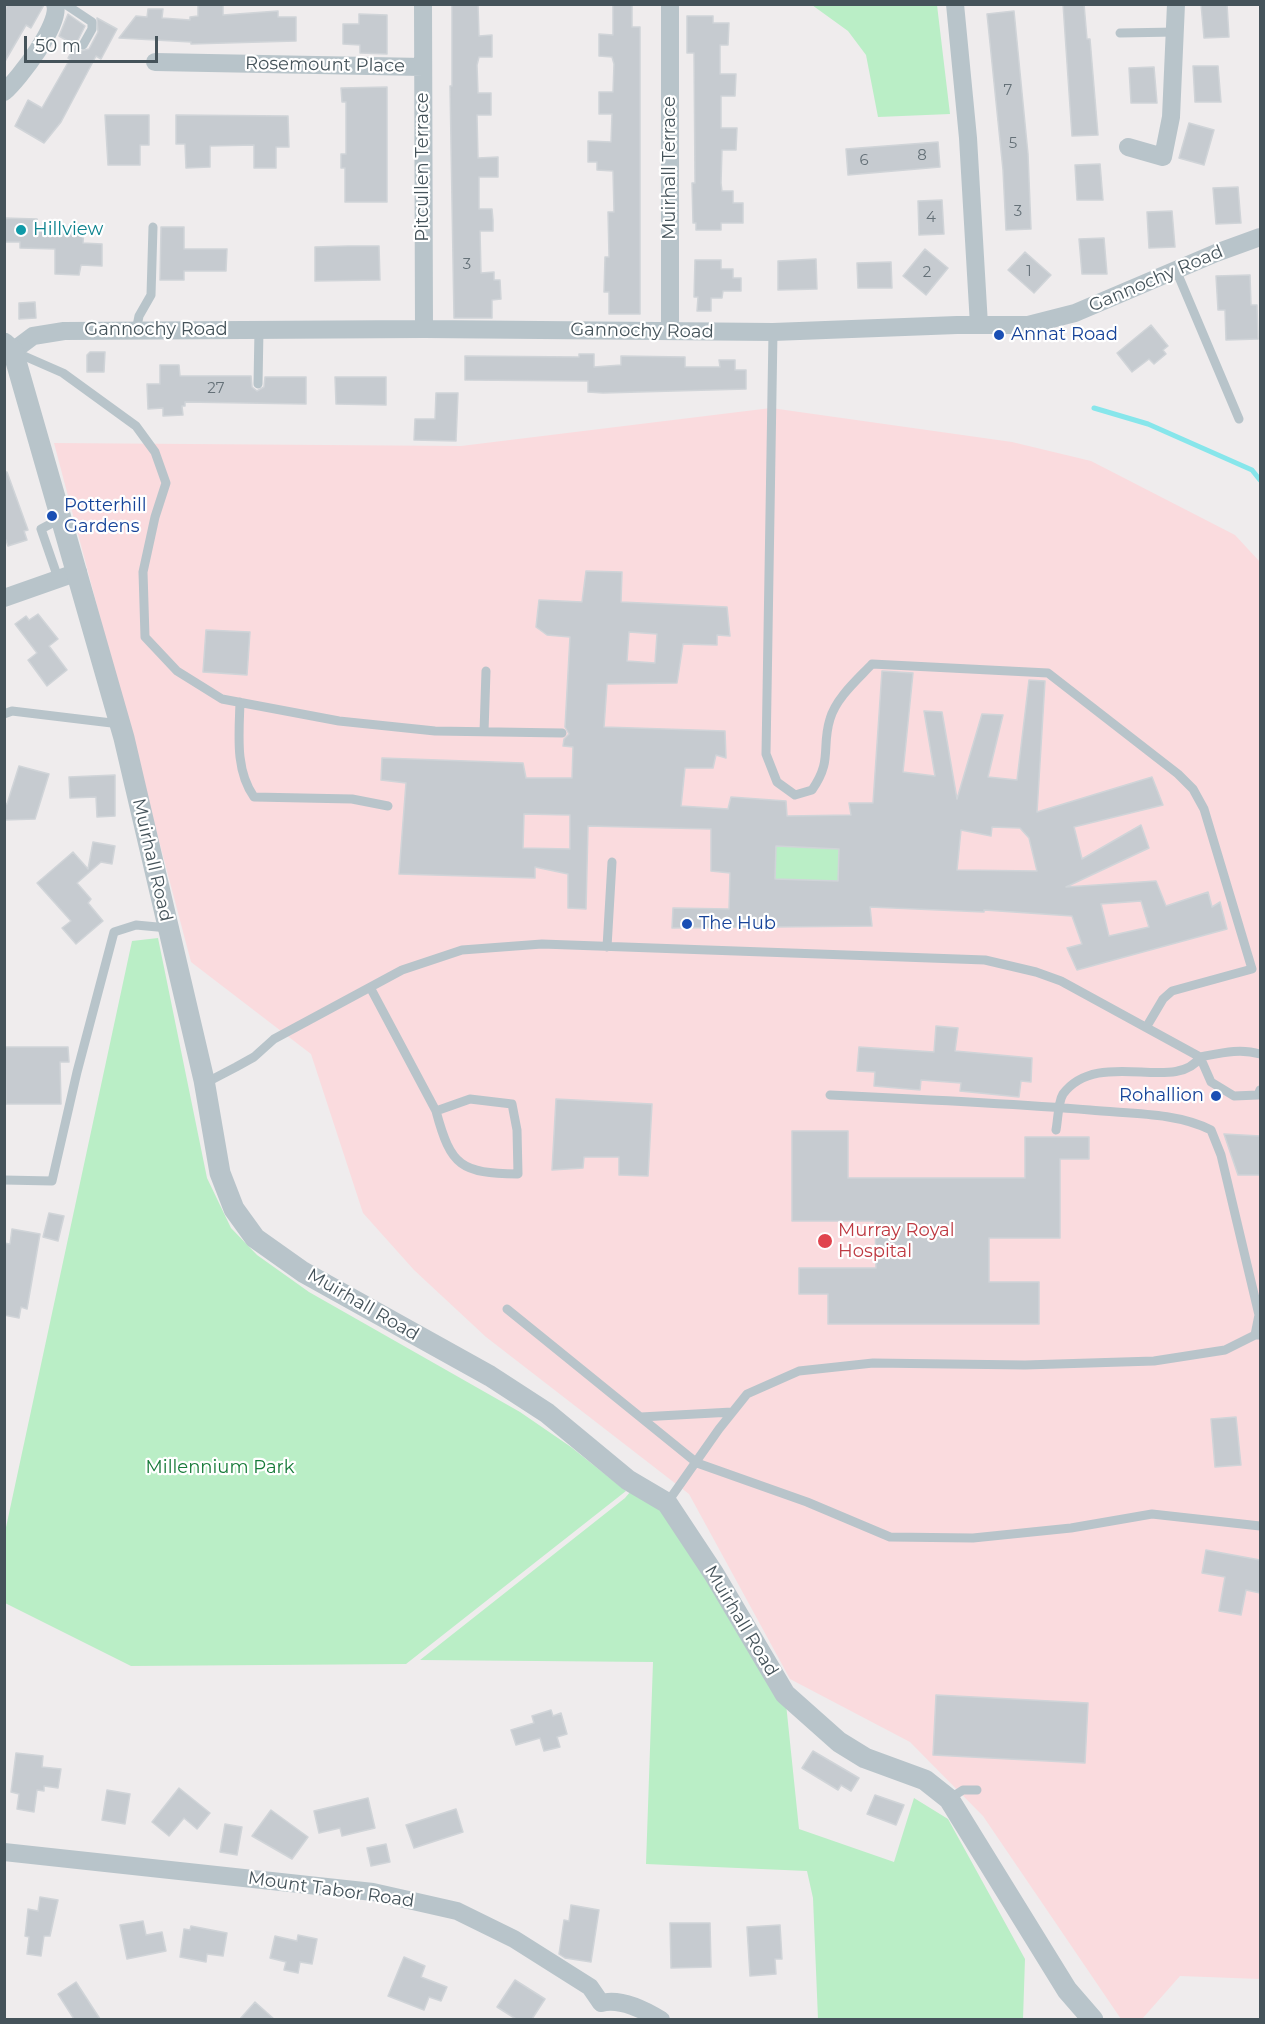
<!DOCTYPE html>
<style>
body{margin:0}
#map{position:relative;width:1265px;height:2024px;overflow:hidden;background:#efeced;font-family:Montserrat,sans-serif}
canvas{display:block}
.frame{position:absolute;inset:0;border:6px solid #45535a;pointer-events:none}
.scale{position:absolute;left:24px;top:36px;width:134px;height:27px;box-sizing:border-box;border:3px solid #45535a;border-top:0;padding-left:8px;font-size:18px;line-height:21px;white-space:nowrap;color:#45535a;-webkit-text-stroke:4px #fff;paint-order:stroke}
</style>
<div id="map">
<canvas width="1265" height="2024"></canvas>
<div class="frame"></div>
<div class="scale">50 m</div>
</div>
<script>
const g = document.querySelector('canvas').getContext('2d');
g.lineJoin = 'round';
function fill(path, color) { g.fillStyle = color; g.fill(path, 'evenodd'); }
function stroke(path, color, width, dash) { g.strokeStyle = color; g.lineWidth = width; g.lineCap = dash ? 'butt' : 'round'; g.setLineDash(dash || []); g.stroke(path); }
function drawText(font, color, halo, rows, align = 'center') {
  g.font = font + ' Montserrat,sans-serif'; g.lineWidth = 4.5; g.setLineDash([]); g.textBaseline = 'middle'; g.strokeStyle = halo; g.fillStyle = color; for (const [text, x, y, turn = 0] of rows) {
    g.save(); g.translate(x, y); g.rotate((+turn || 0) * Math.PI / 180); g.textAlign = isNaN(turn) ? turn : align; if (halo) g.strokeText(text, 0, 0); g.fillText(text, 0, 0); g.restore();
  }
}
fill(new Path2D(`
 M771 408 1012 442 1091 461 1235 535 1260 562V1979L1180 1976 1142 2019H1121L983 1816 910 1742 790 1679 689 1494 486 1337 414 1270 363 1213 311 1054 191 962 54 443 461 446Z`), '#fadbde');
fill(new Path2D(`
 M812 5H937L950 114 878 117 866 55 848 31Z
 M776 846 839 849 838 881 775 879Z
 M158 938 207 1178 231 1228 257 1255 309 1292 520 1412 571 1447 626 1491 406 1664 131 1666 5 1603V1532L132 941Z
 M636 1485 667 1503 785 1694 799 1829 894 1862 914 1798 948 1819 1025 1959 1023 2019H818L813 1898 807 1871 646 1864 653 1662 420 1660 625 1498Z`), '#baeec6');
stroke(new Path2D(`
 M1094 408 1148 424 1252 470 1260 480`), '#87e6eb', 5);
const building = new Path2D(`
 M8 4 44 5 31 28 26 25 4 63V12Z
 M198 4H223V15L278 11V17H296V41L191 44V42L119 38 136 16 147 17 148 9H163L162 18 190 20V17L198 16Z
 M452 4H478L479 36 492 35V57H479L477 65 478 93H491V115H477L478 158 498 157V177H479V209H492L493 220V231H480L481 273 494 272V280H500L501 299 492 300V318H454L450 86H452Z
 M613 4H632V27H640V314H609V292H604L605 257H609L608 212H614L613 171 597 170V162H588V141L611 142 612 114H599V92H613L614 64 612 57 599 56V34L613 35Z
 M1063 4H1084L1087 39H1090L1098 135 1072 136Z
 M1201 4H1227L1229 37 1204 38Z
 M1014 11 1028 154 1031 229 1006 230 1003 170 987 14Z
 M68 14 85 26 76 44 80 51 89 49 98 32 97 18 117 29 101 59 96 56 61 122 44 143 15 126 28 100 42 108 70 59 68 58 75 45 59 36Z
 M359 14 387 15V54L360 53V45L343 44V24H359Z
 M687 16H713V23H729L728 45H720V74H736L735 96H721V128H737L736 150H722L721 183 722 191H733V203H743V223H721V230H696V223H693L692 183H695L694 53H687Z
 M1193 66H1218L1221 102H1195Z
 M1154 67 1157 103H1131L1129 68Z
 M387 87V202H345V168H341V154H346V102H342L341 88Z
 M105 115H149V145H140V165H108Z
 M176 115 288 116 289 147H276V168H254V145L210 146V167L186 168 185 144H176Z
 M1189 123 1214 130 1204 165 1179 158Z
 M938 142 940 167 848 175 846 149Z
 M1100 164 1103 200H1077L1075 165Z
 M1238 187 1241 223 1216 224 1213 188Z
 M942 200 944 234 919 235 918 201Z
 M1172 211 1175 247 1149 248 1147 212Z
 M4 218 37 219V226L84 228 83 243 102 244V266L81 265 79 275 55 274V249L20 248V242H4Z
 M161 227H184V249H227L226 271H184V280H160Z
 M1104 238 1107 274H1082L1079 239Z
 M348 246H379L380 280 315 281V247Z
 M925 249 948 268 926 295 903 276Z
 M1025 252 1051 275 1034 293 1008 270Z
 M816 259 817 289 778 290V261Z
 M695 260H721V269H733V278H741V291H723L722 298H711V311H697L698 297H694Z
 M891 262 892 288H858L857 263Z
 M1250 275 1251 305H1257L1258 339 1226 340 1225 310H1218L1216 276Z
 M35 302 36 318 19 319V303Z
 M1151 325 1168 346 1163 350 1166 354 1154 364 1149 359 1132 372 1117 353Z
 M90 352H105L104 372H87V355Z
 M579 354H594V367L621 365V356L685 357V367H720L719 360H735V370H746V389L603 393 588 392V381L465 380V356L579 357Z
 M160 365H179L180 376H251L252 387 257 391 264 387 265 377H306V404L185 402V406H182L183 415 163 416V408L148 409 147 384H160Z
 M335 377H386V405L336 404Z
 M436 393H458L456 441 414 440 415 419H435Z
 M4 472H7L28 530 24 531 27 540 8 546 4 535Z
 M586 571 622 572 621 602 727 607 730 636 717 635V645L683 644 677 683 607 684 604 727 725 731 726 758 716 755 713 768H685L681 806 728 809 731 797 786 801 787 816 851 815 849 803H873L882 671 913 673 903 772 935 776 924 711 942 712 957 799 982 714 1003 715 988 777 1017 780 1029 680 1045 681 1037 812 1152 777 1163 805 1074 827 1082 859 1141 825 1149 848 1066 887 1156 881 1166 906 1208 892 1212 907 1220 902 1227 929 1077 970 1067 948 1082 944 1072 916 984 910V912L870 907 872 926 672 928 673 908 729 909 730 873 711 871V829L588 826 586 909 568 908V874L535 867V878L399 874 406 783 381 780 382 758 523 763 526 778H572L573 747 563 746 564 739 569 734 565 727 570 637 547 635 536 627 539 600 582 602ZM629 632 657 634 655 663 627 661ZM524 814 570 815V849L523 848ZM992 827 1020 828 1029 838 1037 871 957 870 961 830 991 836ZM776 846 839 849 838 881 775 879ZM1141 901 1149 927 1109 936 1101 904Z
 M38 614 58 639 49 646 67 670 47 686 28 660 37 653 15 624 26 616 29 620Z
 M206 630 250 632 247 675 203 672Z
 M19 766 49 774 35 819 4 820V803L7 804Z
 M115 775V816L97 817 96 797 70 798 69 777Z
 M93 842 115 846 112 864 101 862 77 883 91 899 88 903 103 921 76 944 62 928 71 921 37 883 73 852 88 869Z
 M936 1026 958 1028 955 1051 1032 1058 1031 1082 1021 1081 1019 1097 960 1091 961 1083 921 1080 920 1090 874 1086 875 1072 857 1071 859 1047 934 1052Z
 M5 1047H68L69 1062H60L61 1104H6Z
 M556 1099 652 1104 648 1176 619 1175V1157H584L583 1168 552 1170Z
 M792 1131H848V1178H1025V1137H1089V1159H1060V1238H989V1282H1039V1324H828V1294H799V1268H876L875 1221H792Z
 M1224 1134 1260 1136V1175H1238Z
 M49 1213 64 1216 58 1241 43 1237Z
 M12 1229 40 1234 27 1309 21 1307 19 1318 4 1315V1243L10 1244Z
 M1236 1417 1241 1465 1215 1467 1211 1419Z
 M1206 1550 1260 1560V1593L1246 1590 1241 1615 1219 1611 1225 1577 1202 1573Z
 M936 1695 1088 1703 1085 1763 933 1755Z
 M551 1710 553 1716 561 1713 567 1734 557 1737 560 1747 544 1751 540 1738 516 1745 511 1730 534 1723 532 1716Z
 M813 1751 859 1778 851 1791 841 1785 838 1790 802 1768Z
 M16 1753 43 1756 42 1767 61 1769 58 1788 44 1786V1791L37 1790 34 1812 17 1809 19 1794 11 1792Z
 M179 1788 210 1813 197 1829 184 1818 169 1836 152 1822Z
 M107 1790 130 1794 125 1824 102 1820Z
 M875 1795 904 1805 896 1825 867 1814Z
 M368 1798 375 1828 342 1836 340 1828 319 1833 314 1811Z
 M456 1809 463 1832 414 1848 406 1825Z
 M271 1810 308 1837 292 1859 252 1836Z
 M225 1824 242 1827 237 1855 220 1852Z
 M386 1844 390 1862 371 1866 367 1848Z
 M40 1897 58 1900 50 1936H44L41 1956 27 1954 29 1937 25 1936 28 1909 38 1911Z
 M571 1905 599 1910 591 1962 565 1958 559 1954 564 1920 569 1921Z
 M143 1921 146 1935 162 1932 166 1951 127 1959 120 1925Z
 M670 1923H710L711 1967 671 1968Z
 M780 1925 782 1959H775L776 1974 750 1976 747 1927Z
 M191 1926 227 1933 223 1956 207 1954 206 1962 180 1957 184 1929 190 1930Z
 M298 1935 317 1939 312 1964 300 1962 298 1973 284 1970 286 1962 270 1958 275 1936 297 1941Z
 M404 1957 425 1966 421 1977 447 1987 441 2001 429 1997 424 2010 388 1996Z
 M515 1980 545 1999 532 2019H516L497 2007Z
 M76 1982 100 2019H74L58 1994Z
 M255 2002 274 2019H240Z`);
fill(building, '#c6cbd0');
stroke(building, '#d0d4d8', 1.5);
stroke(new Path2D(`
 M65 4 92 22V29L83 45
 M1120 33 1176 32
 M1176 270 1239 419
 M136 331 139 316 151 295 153 227
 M773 332 766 754 777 782 795 795 812 790C833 760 821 748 830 719 836 698 857 680 872 664L1048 673 1178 774 1193 789 1204 809 1252 969 1172 991 1163 999 1147 1026
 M15 352 63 373 136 426 155 452 166 483 155 517 143 572 145 637 177 671 222 699 339 721 435 731 562 733
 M258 384 259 330
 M58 578 41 529 62 518
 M240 702C239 735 235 770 254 797L352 799 388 806
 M4 714 12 711 120 724
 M484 732 486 671
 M607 947 612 862
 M371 989 436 1111 470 1099 512 1104 517 1130 518 1174C461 1173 451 1167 436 1111
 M204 1080 213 1079 236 1067 254 1057 274 1039 402 970 462 950 542 944 985 960 1036 972 1061 981 1200 1057 1211 1082 1234 1096 1258 1095 1260 1090
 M830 1095C917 1099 1004 1103 1090 1110 1129 1114 1176 1112 1211 1130L1221 1155 1259 1315 1255 1335
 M1056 1130C1058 1120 1058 1102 1063 1094 1098 1047 1177 1094 1200 1057 1221 1053 1240 1048 1260 1054
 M4 1180 52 1181 77 1072 114 932 136 925 168 928
 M507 1309 697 1463 807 1502 890 1537 973 1538 1071 1528 1152 1514 1260 1526
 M641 1417 732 1412
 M667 1503 719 1429 747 1394 799 1371 873 1363 1025 1365 1154 1361 1225 1350 1255 1335H1260
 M949 1799 963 1790H977`), '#b8c4ca', 9);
stroke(new Path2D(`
 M423 4 424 329
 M955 4 968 138 979 325
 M155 62 423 67
 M4 92C19 79 62 23 55 4
 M1128 147 1163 157 1171 117 1176 4
 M670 331V4
 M13 351 33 336 64 331 424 329 773 332 957 325H1028L1075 313 1216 253 1260 237
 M4 598 78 572
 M4 1852 373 1892 457 1911 514 1939 590 1987 601 2003
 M601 2003C620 1998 645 2010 661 2020`), '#b8c4ca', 18);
stroke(new Path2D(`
 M4 343 13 351 124 738 204 1080 220 1173 234 1209 255 1238 303 1272 490 1376 547 1413 628 1480 667 1503 714 1574 785 1694 839 1742 865 1758 925 1780 949 1799 1067 1990 1093 2020`), '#b8c4ca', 21);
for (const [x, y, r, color] of [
 [21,230,6,"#0f9aa8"],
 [999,335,6,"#1a4fb4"],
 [52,516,6,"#1a4fb4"],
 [687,924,6,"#1a4fb4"],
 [1216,1096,6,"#1a4fb4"],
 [825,1241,8,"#e0444e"]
]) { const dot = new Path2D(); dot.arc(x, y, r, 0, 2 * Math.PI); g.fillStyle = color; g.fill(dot); stroke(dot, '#fff', 2); }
drawText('15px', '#657178', null, [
 ["7",1008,91],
 ["5",1013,144],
 ["8",922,156],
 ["6",864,161],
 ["3",1018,212],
 ["4",931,218],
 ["3",467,265],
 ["1",1029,272],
 ["2",927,273],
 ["27",216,389]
]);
drawText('18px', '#45535a', '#fff', [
 ["Rosemount Place",325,65,1],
 ["Pitcullen Terrace",423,167,-90],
 ["Muirhall Terrace",670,168,-90],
 ["Gannochy Road",1156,279,-23],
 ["Gannochy Road",156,330],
 ["Gannochy Road",642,331,1],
 ["Muirhall Road",152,860,77],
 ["Muirhall Road",363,1305,30],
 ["Muirhall Road",741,1621,59],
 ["Mount Tabor Road",331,1890,8]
]);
drawText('18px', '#0d838f', '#fff', [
 ["Hillview",33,230]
], 'left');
drawText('18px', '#164399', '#fff', [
 ["Annat Road",1011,335],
 ["Potterhill",64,506],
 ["Gardens",64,527],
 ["The Hub",699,924],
 ["Rohallion",1204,1096,"right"]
], 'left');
drawText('18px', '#be3a42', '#fff', [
 ["Murray Royal",838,1231],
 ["Hospital",838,1252]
], 'left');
drawText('18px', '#167a39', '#fff', [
 ["Millennium Park",220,1468]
]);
</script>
